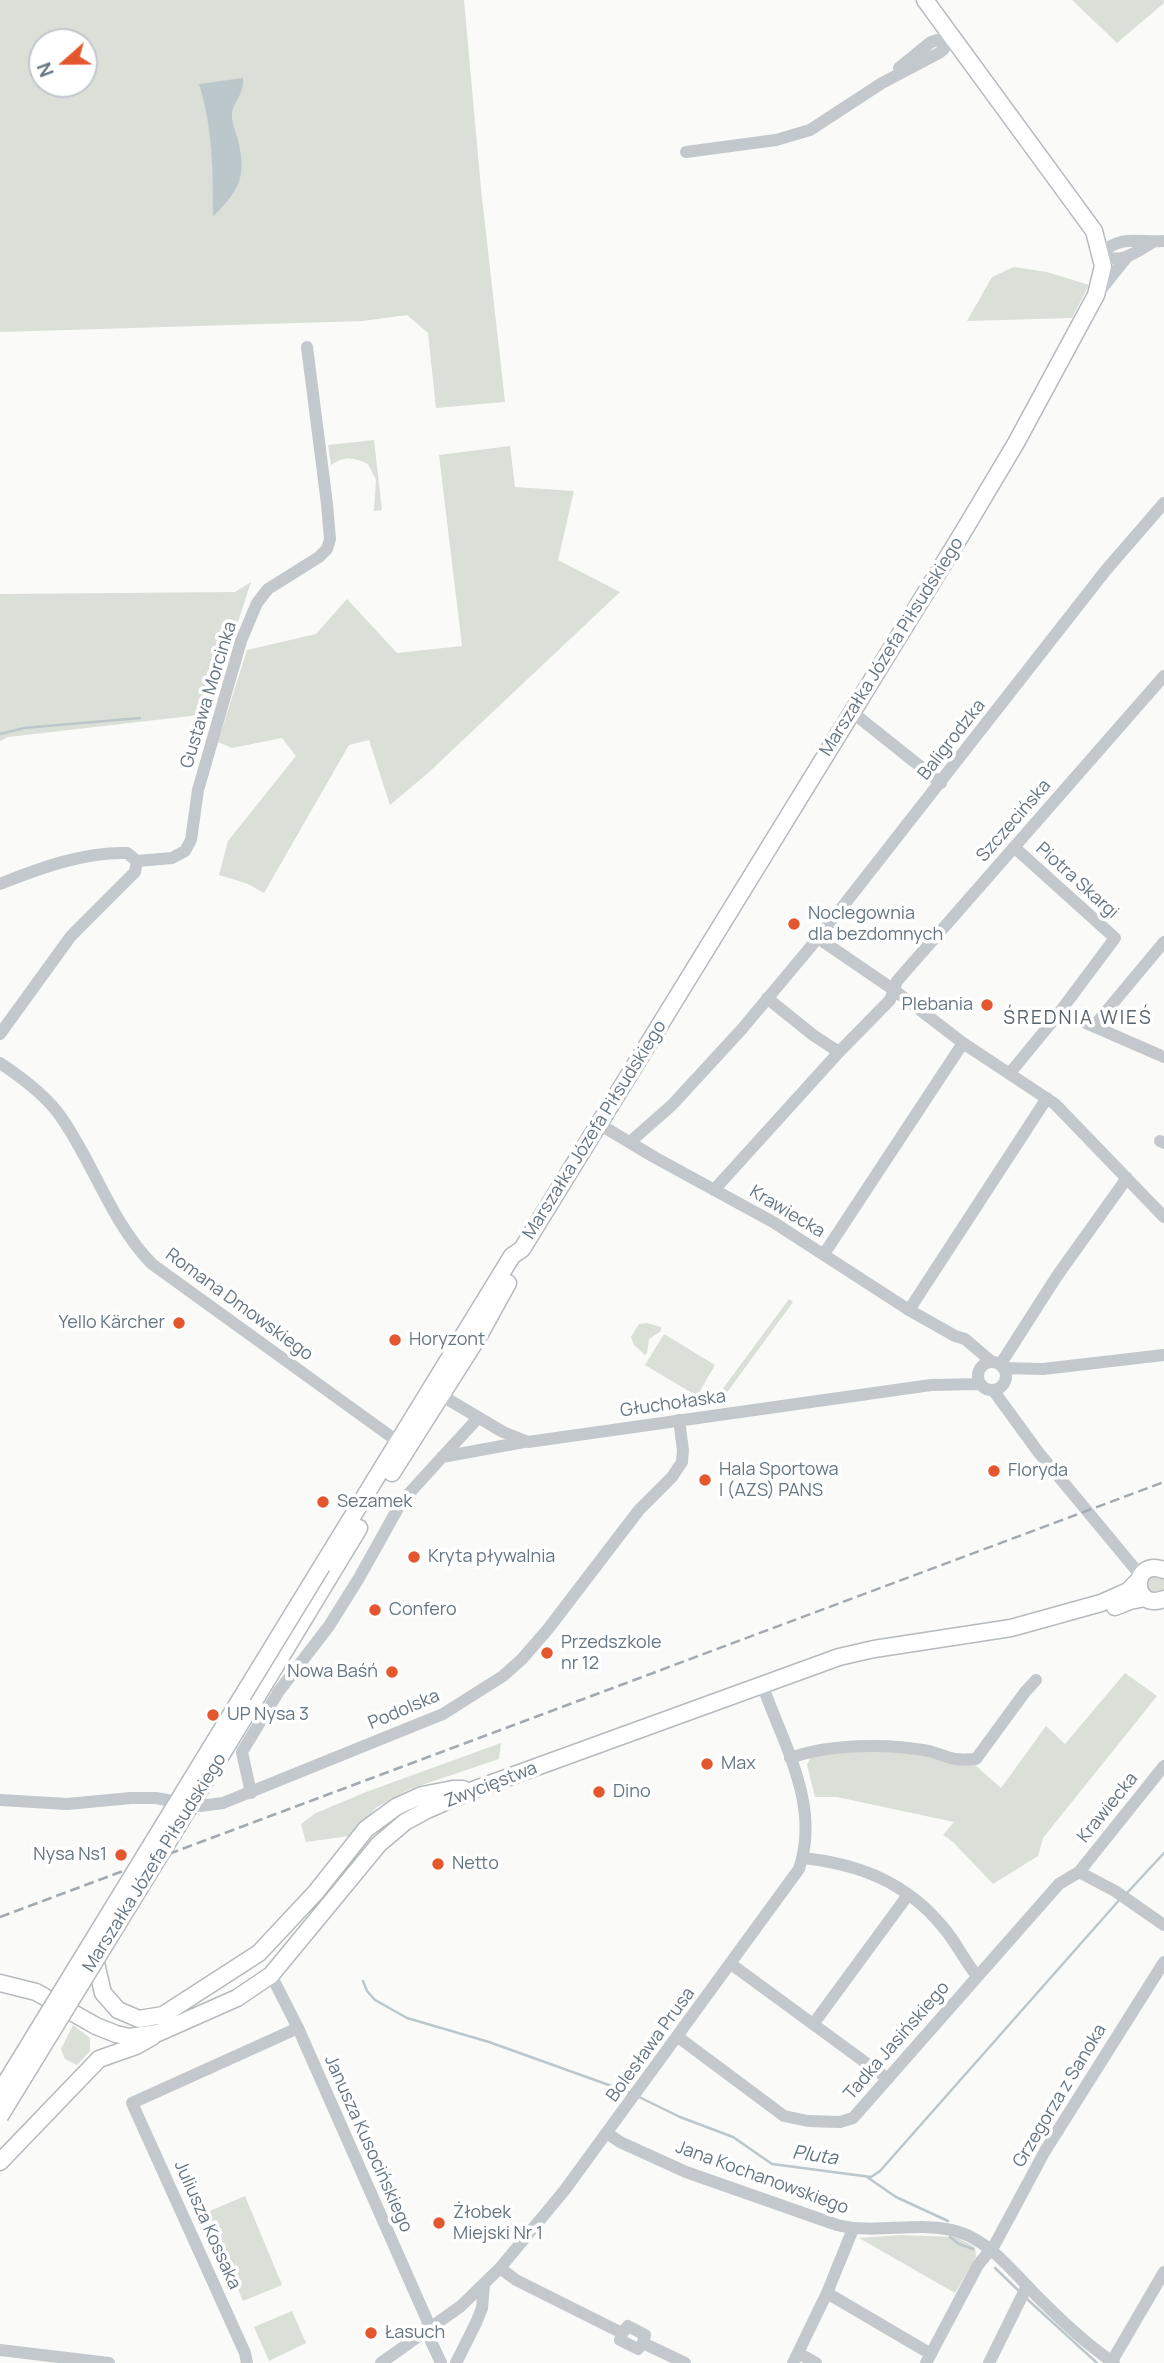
<!DOCTYPE html>
<meta charset="utf-8">
<style>
body{margin:0}
#map{position:relative;width:1164px;height:2363px;overflow:hidden;background:#fafaf8;font-family:Manrope,sans-serif}
canvas{display:block}
.north{position:absolute;left:28px;top:28px;width:70px;height:70px;box-sizing:border-box;background:#fff;border:2px solid #c1c8cd;border-radius:50%;rotate:249deg;font-size:19px;font-weight:700;line-height:28px;text-align:center;color:#657683}
.north::after{content:'';display:block;margin:auto;width:24px;height:32px;background:#e4572e;clip-path:polygon(50% 0,100% 100%,50% 72%,0 100%)}
</style>
<div id="map">
<canvas width="1164" height="2363"></canvas>
<div class="north">N</div>
</div>
<script>
const g = document.querySelector('canvas').getContext('2d');
g.lineJoin = 'round';
function fill(path, color) { g.fillStyle = color; g.fill(path, 'evenodd'); }
function stroke(path, color, width, dash) { g.strokeStyle = color; g.lineWidth = width; g.lineCap = dash ? 'butt' : 'round'; g.setLineDash(dash || []); g.stroke(path); }
function drawText(font, color, halo, rows, align = 'center') {
  g.font = font + ' Manrope,sans-serif'; g.lineWidth = 7; g.setLineDash([]); g.textBaseline = 'middle'; g.strokeStyle = halo; g.fillStyle = color; for (const [text, x, y, turn = 0] of rows) {
    g.save(); g.translate(x, y); g.rotate((+turn || 0) * Math.PI / 180); g.textAlign = isNaN(turn) ? turn : align; if (halo) g.strokeText(text, 0, 0); g.fillText(text, 0, 0); g.restore();
  }
}
fill(new Path2D(`
 M0 0H464L481 189 505 402 436 408 428 333 407 315 363 321 0 332ZM42 42H84V84H42Z
 M1072 0H1164V3L1117 43Z
 M1014 267 1047 272 1089 285 1072 318 967 321 992 277Z
 M374 440 382 510 374 511 376 480 368 464C353 457 344 456 331 465L328 445Z
 M510 446 515 487 574 491 558 560 620 592 428 773 390 805 369 740 349 745 264 893 248 884 219 875 228 841 296 756 282 738 232 748 218 742 247 650 316 634 347 599 397 653 462 646 439 455Z
 M251 582 208 714 8 737 0 741V594L235 592Z
 M789 1299 793 1302 723 1398 719 1394Z
 M647 1323 661 1327V1331L649 1339 647 1353 645 1355 634 1345 631 1337 639 1324Z
 M664 1334 715 1365 697 1396 645 1365Z
 M1146 1585a10 10 0 1 1 20 0a10 10 0 1 1-20 0Z
 M1125 1673 1157 1696 1043 1838 1038 1856 993 1884 953 1842 943 1835 954 1822 837 1797H815L807 1765 812 1754 837 1750 898 1752 932 1757 975 1765 1001 1788 1046 1726 1065 1744Z
 M501 1743 499 1759 410 1789 377 1807 349 1836 306 1842 301 1824 316 1813 366 1792Z
 M73 2025 90 2038V2051L77 2065 65 2059 61 2049Z
 M245 2196 282 2285 243 2301 205 2213Z
 M900 2235 956 2237 975 2247 976 2257 955 2293 859 2238Z
 M292 2311 306 2343 269 2361 254 2327Z`), '#dadfd7');
fill(new Path2D(`
 M243 78C244 96 233 101 232 114 231 121 236 133 238 140 247 179 239 189 213 217 213 172 213 128 199 84Z`), '#bbc7cb');
stroke(new Path2D(`
 M0 734 24 728 140 718
 M1126 1894 1164 1853
 M363 1981 367 1991 375 2000 407 2018 489 2042 631 2093
 M637 2096 680 2117 733 2137 772 2164 871 2177 880 2171 1121 1898
 M867 2177 896 2197 948 2221
 M950 2237 959 2244 973 2249
 M995 2268 1019 2291
 M1027 2299 1097 2363`), '#bbc7cb', 2.5);
const major = new Path2D(`
 M392 1473 480 1334 508 1283
 M322 1566 512 1256 522 1249 963 532 1016 443 1096 295 1103 266 1094 231 925 0
 M1164 1570C1130 1557 1131 1612 1164 1599
 M1115 1607 1130 1601 1145 1598
 M250 1708 359 1528
 M95 1959 103 1993 118 2010 139 2019 163 2015 259 1953 316 1892 366 1829 396 1807 422 1795 453 1789H463
 M0 1983 36 1992 96 2026 116 2034 129 2037 158 2033 237 1998 271 1975 379 1844 405 1822 427 1810 473 1790 839 1657 874 1649 1011 1628 1101 1603 1128 1591 1139 1580
 M0 2162 99 2059 136 2046 152 2037`);
stroke(major, '#b5babe', 19);
stroke(new Path2D(`
 M899 68 931 42 951 36
 M686 152 776 140 810 130 882 83 939 53 944 49 951 36
 M1153 242C1136 252 1120 266 1101 254 1119 234 1141 243 1164 241
 M1099 292 1127 257
 M852 712 941 783
 M0 884C40 868 83 852 127 853L137 861 172 858 185 851 191 840 198 790 241 641 257 603 268 589 319 557 327 549 330 539 327 504 307 347
 M818 938 894 990 963 1043 1055 1104 1164 1217
 M767 998 813 1035 839 1052
 M1056 1017 1070 1016 1164 1057
 M1094 1026 1164 942
 M0 1034 71 936 135 872 137 861
 M0 1063C21 1077 46 1095 61 1117 94 1164 111 1222 152 1264L404 1446
 M1010 1073 1056 1017 1115 938 1014 847
 M599 1124 654 1157 773 1222 909 1310 955 1336 965 1339 992 1362
 M1160 1141 1164 1143
 M630 1142 672 1105 742 1029 818 938 1106 570 1164 503
 M714 1190 839 1052 890 1000 897 981 1164 676
 M824 1254 963 1043
 M909 1310 1047 1098
 M978 1376a14 14 0 1 1 28 0a14 14 0 1 1-28 0Z
 M1000 1365 1057 1276 1127 1178
 M1003 1368 1043 1369 1164 1355
 M993 1390 1039 1453 1141 1576
 M434 1391 503 1432 528 1442 931 1385 980 1384
 M442 1457 524 1442
 M790 1758C829 1744 887 1743 929 1751 937 1753 946 1757 955 1759 961 1760 969 1759 976 1759L1025 1692 1036 1680
 M251 1793 242 1752 279 1691 329 1626 359 1578 402 1501 478 1418
 M0 1800 67 1804 131 1798H156L200 1806 223 1803 443 1714 503 1676 522 1659 548 1629 639 1510 672 1477 682 1462 683 1450 679 1420
 M803 1858C859 1864 906 1882 943 1927 956 1942 964 1960 977 1976
 M1079 1872 1115 1891 1164 1925
 M731 1964 888 2079
 M271 1975 298 2028 427 2320 431 2341 441 2363
 M814 2023 908 1895
 M678 2037 784 2116 808 2121 840 2122 853 2118 1059 1884 1079 1872 1164 1766
 M607 2133 620 2142 686 2172 837 2225C877 2235 920 2220 959 2232 994 2243 1019 2280 1045 2304 1066 2325 1089 2346 1114 2363
 M500 2268 516 2280 622 2333 620 2340 638 2349 643 2343 685 2363
 M827 2293 931 2354
 M622 2333 628 2326 645 2335 643 2343
 M0 2350 109 2363
 M798 2353 816 2363
 M1112 2361 1164 2272
 M247 2363 245 2353 132 2103 298 2028
 M381 2363 461 2306 500 2268 564 2191 799 1869C821 1805 783 1744 762 1684
 M456 2363 476 2323 482 2308 484 2285
 M793 2363 827 2293 853 2229
 M926 2363 978 2265 995 2244 1045 2151 1164 1962
 M989 2363 1027 2286`), '#c3c8cc', 12);
stroke(major, '#fff', 16);
stroke(new Path2D(`
 M0 1917 1164 1482`), '#a2aab0', 2.5, [10, 5]);
const majorBridge = new Path2D(`
 M0 2092 322 1566
 M0 2116 250 1708`);
stroke(majorBridge, '#b5babe', 19, []);
stroke(majorBridge, '#fff', 16);
for (const [x, y, r, color] of [
 [794,924,7,"#e4572e"],
 [987,1005,7,"#e4572e"],
 [179,1323,7,"#e4572e"],
 [395,1340,7,"#e4572e"],
 [994,1471,7,"#e4572e"],
 [705,1480,7,"#e4572e"],
 [323,1502,7,"#e4572e"],
 [414,1557,7,"#e4572e"],
 [375,1610,7,"#e4572e"],
 [547,1653,7,"#e4572e"],
 [392,1672,7,"#e4572e"],
 [213,1715,7,"#e4572e"],
 [707,1764,7,"#e4572e"],
 [599,1792,7,"#e4572e"],
 [121,1855,7,"#e4572e"],
 [438,1864,7,"#e4572e"],
 [439,2223,7,"#e4572e"],
 [371,2333,7,"#e4572e"]
]) { const dot = new Path2D(); dot.arc(x, y, r, 0, 2 * Math.PI); g.fillStyle = color; g.fill(dot); stroke(dot, '#fff', 2.5); }
drawText('18px', '#657683', '#fff', [
 ["Marszałka Józefa Piłsudskiego",892,647,-58],
 ["Gustawa Morcinka",209,695,-73],
 ["Baligrodzka",952,740,-52],
 ["Szczecińska",1014,821,-49],
 ["Piotra Skargi",1077,881,42],
 ["Marszałka Józefa Piłsudskiego",595,1130,-58],
 ["Krawiecka",787,1212,31],
 ["Romana Dmowskiego",239,1305,36],
 ["Głuchołaska",673,1404,-8],
 ["Podolska",404,1710,-23],
 ["Zwycięstwa",491,1785,-21],
 ["Krawiecka",1108,1808,-51],
 ["Marszałka Józefa Piłsudskiego",155,1863,-58],
 ["Tadka Jasińskiego",897,2041,-49],
 ["Bolesława Prusa",651,2045,-54],
 ["Grzegorza z Sanoka",1060,2096,-59],
 ["Janusza Kusocińskiego",368,2144,66],
 ["Jana Kochanowskiego",762,2178,20],
 ["Juliusza Kossaka",207,2225,66]
]);
drawText('18px', '#657683', '#fff', [
 ["Noclegownia",808,914],
 ["dla bezdomnych",808,935],
 ["Plebania",973,1005,"right"],
 ["Yello Kärcher",165,1323,"right"],
 ["Horyzont",409,1340],
 ["Hala Sportowa",719,1470],
 ["I (AZS) PANS",719,1491],
 ["Floryda",1008,1471],
 ["Sezamek",337,1502],
 ["Kryta pływalnia",428,1557],
 ["Confero",389,1610],
 ["Przedszkole",561,1643],
 ["nr 12",561,1664],
 ["Nowa Baśń",378,1672,"right"],
 ["UP Nysa 3",227,1715],
 ["Max",721,1764],
 ["Dino",613,1792],
 ["Nysa Ns1",107,1855,"right"],
 ["Netto",452,1864],
 ["Żłobek",453,2213],
 ["Miejski Nr 1",453,2234],
 ["Łasuch",385,2333]
], 'left');
g.letterSpacing = '2px';
drawText('19px', '#57646e', '#fff', [
 ["ŚREDNIA WIEŚ",1078,1019]
]);
g.letterSpacing = '0px';
drawText('italic 19px', '#60757c', '#fff', [
 ["Pluta",815,2156,8]
]);
</script>
